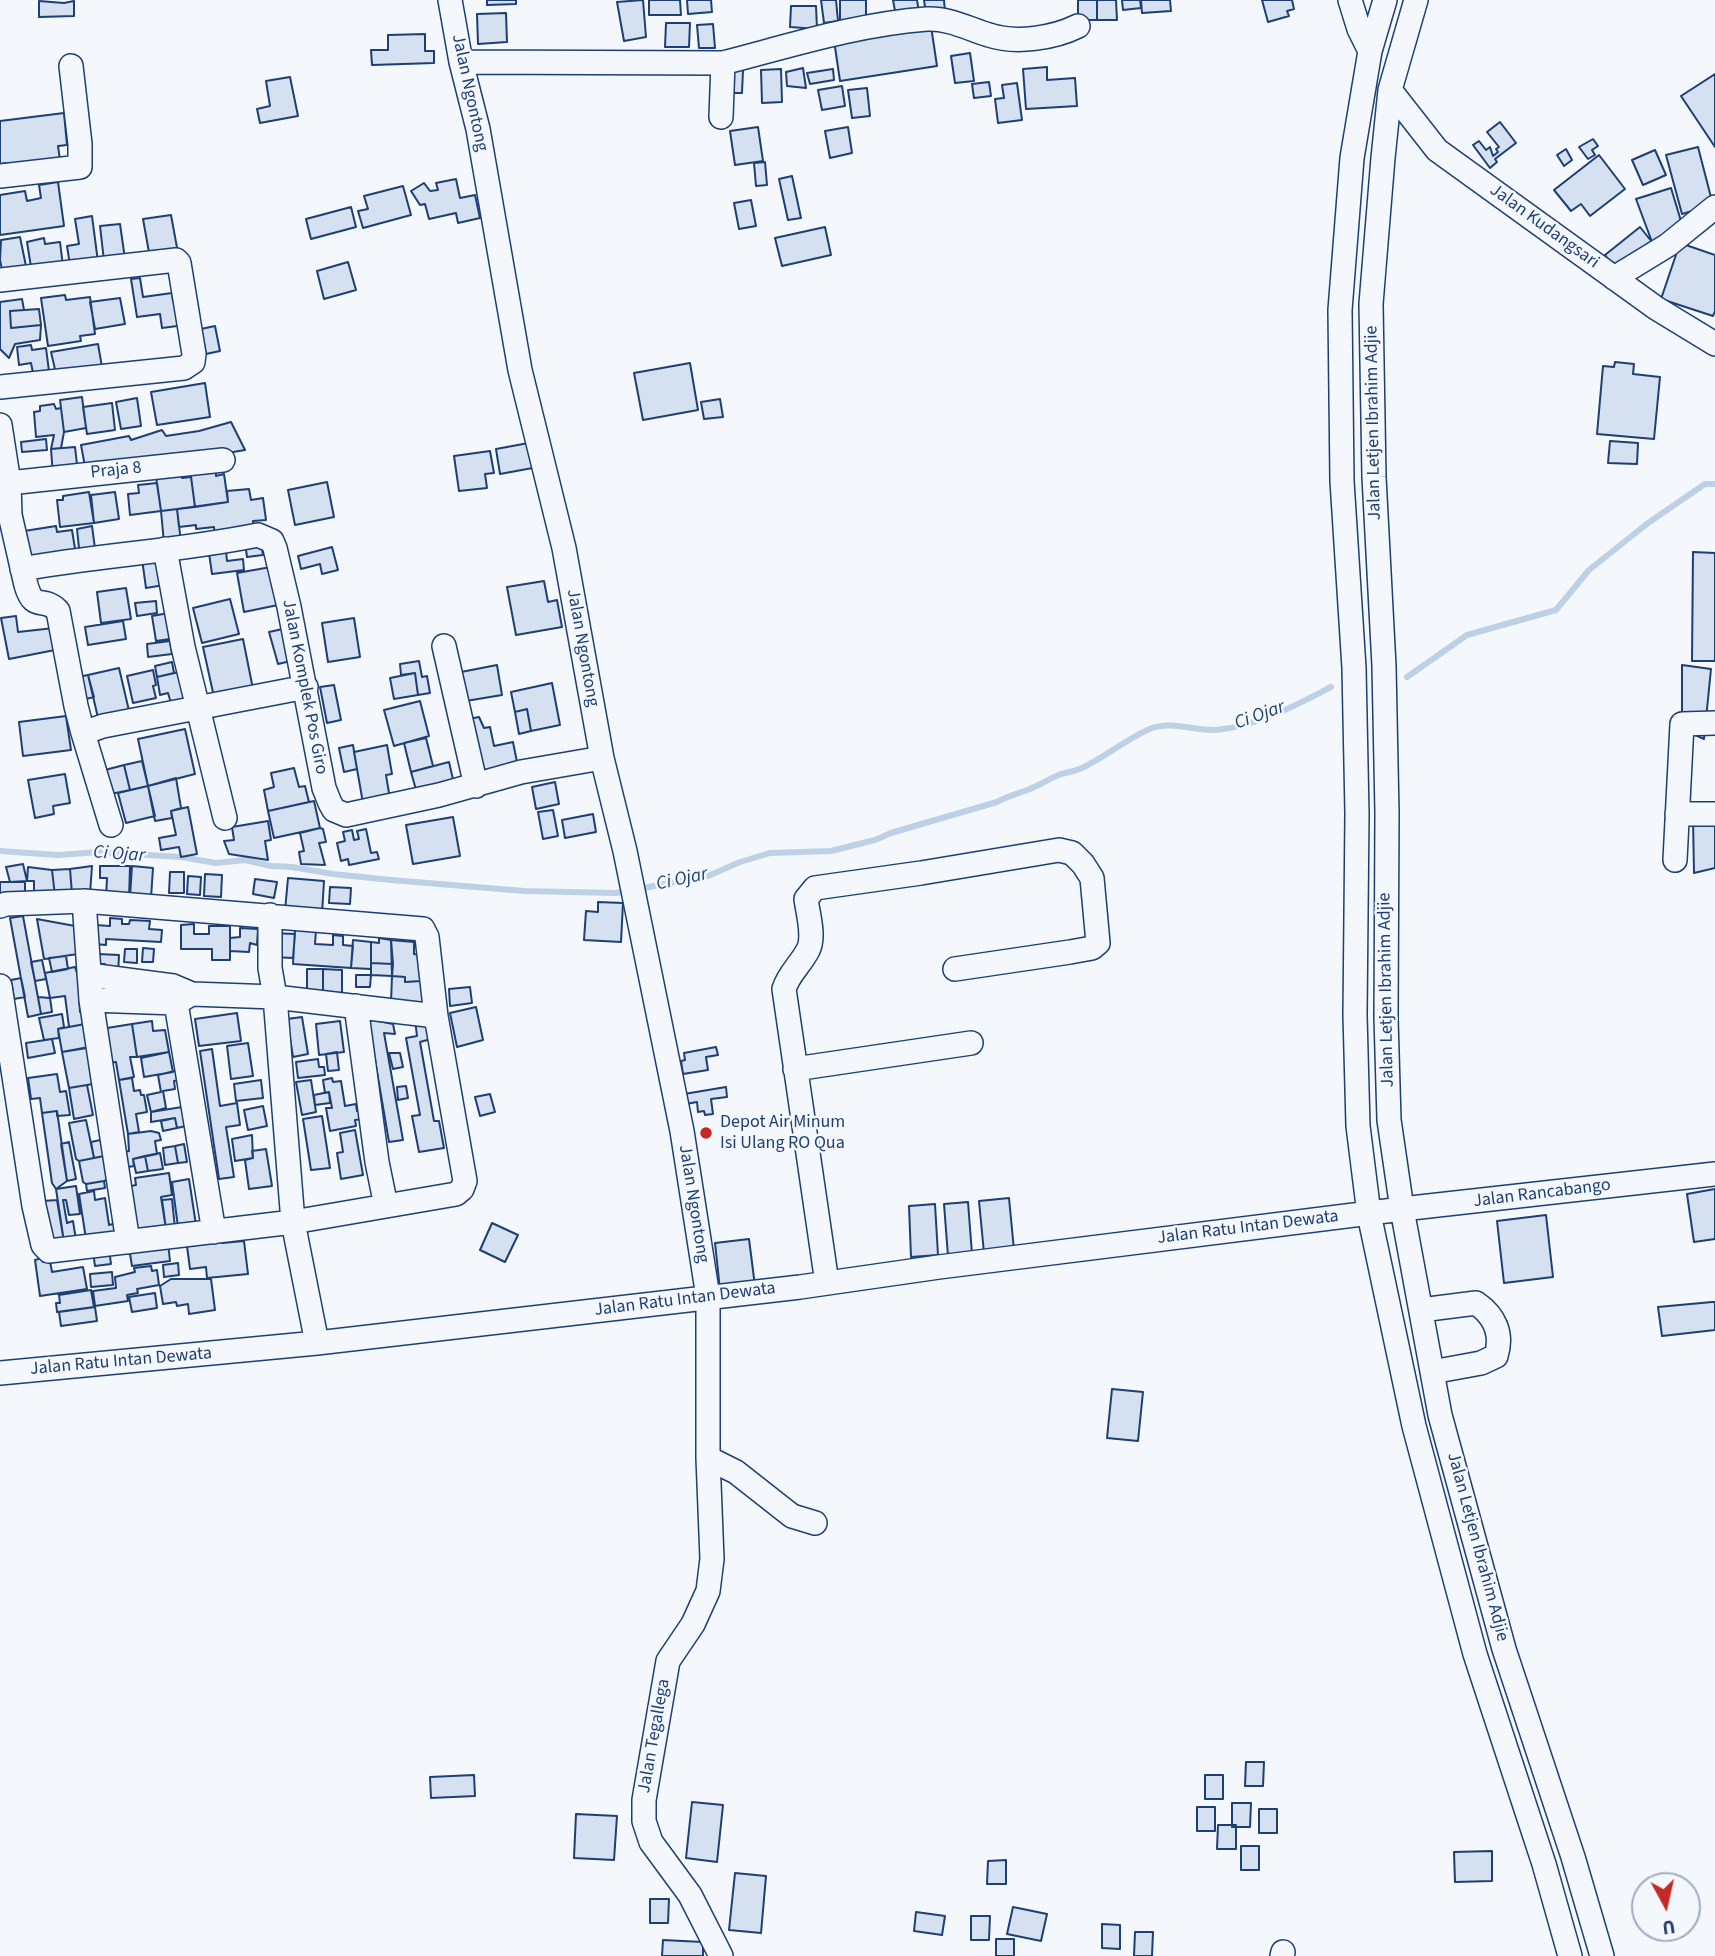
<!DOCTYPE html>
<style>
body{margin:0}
#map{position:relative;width:1715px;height:1956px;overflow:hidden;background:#f4f7fb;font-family:"Source Sans 3",sans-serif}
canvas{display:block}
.north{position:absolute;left:1631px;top:1872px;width:70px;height:70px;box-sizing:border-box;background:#f4f7fb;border:2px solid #9eadc5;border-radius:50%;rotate:172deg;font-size:19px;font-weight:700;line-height:28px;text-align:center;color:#1d3f73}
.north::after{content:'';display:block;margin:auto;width:24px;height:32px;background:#c62828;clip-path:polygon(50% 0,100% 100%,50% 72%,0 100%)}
</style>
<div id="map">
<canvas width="1715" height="1956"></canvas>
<div class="north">U</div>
</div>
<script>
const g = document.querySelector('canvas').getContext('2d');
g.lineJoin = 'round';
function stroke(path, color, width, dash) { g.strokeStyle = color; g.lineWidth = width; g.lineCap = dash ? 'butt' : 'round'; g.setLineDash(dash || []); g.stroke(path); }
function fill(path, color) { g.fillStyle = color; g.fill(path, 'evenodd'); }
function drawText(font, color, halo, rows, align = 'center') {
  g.font = font + ' "Source Sans 3",sans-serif'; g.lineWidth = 5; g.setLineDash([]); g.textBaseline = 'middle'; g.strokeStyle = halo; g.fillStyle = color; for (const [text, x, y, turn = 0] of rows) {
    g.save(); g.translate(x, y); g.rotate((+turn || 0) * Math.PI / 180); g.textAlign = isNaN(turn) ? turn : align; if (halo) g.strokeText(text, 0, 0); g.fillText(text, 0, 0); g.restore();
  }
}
stroke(new Path2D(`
 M1407 677 1467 635 1556 610 1589 570 1648 523 1705 484H1715
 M0 851 58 855 99 852 181 857 216 863 245 860 271 866 292 867 333 874 391 880 524 891 616 893 628 891
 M638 889 708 876 740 862 770 853 831 851 875 840 891 833 997 802C1007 796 1017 794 1027 790 1039 786 1050 778 1061 774 1069 772 1075 771 1082 768 1106 757 1127 738 1152 728 1172 721 1195 731 1216 730 1256 727 1296 705 1331 687`), '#bed0e5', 6);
const building = new Path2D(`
 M487 0H516V4L487 5Z
 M643 0 646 37 624 41 617 2Z
 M649 0H680L681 15H649Z
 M687 0H711L712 12 688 14Z
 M821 0H836L838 21 824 23Z
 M840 0H866V25H840Z
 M893 0H917L919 12 896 16Z
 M924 0H944L945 12 926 14Z
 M1078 0H1097V20H1078Z
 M1097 0H1116L1117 20H1097Z
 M1122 0H1140L1141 8 1123 10Z
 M1141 0H1170L1171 11 1142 13Z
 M1262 0H1292L1294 9 1287 11 1289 16 1268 22Z
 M39 1 64 3 74 1V16L39 17Z
 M791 6H816L817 29 790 27Z
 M506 13 507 42 478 44 477 14Z
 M666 23H690L689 47H665Z
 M713 24 715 48H699L697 25Z
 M931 26 937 66 840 81 834 40Z
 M425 34V51H434V63L372 65 371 50H388V35Z
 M970 53 974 81 955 83 951 56Z
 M1047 67V80L1075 78 1077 106 1026 109 1023 69Z
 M803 68 806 88 787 86 786 72Z
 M729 69 743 70 742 93H728Z
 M781 69 782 102 762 103 761 70Z
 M833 69 834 80 810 84 807 73Z
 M1715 74V147L1681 96Z
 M290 77 298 116 260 123 257 109 270 106 266 81Z
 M989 82 991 96 974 98 972 84Z
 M1017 83 1022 120 998 123 995 99 1004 98 1002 85Z
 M842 86 845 106 822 110 818 90Z
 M867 88 870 116 852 118 848 90Z
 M64 113 67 145 58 146 61 167 9 173 7 163 0 164V121Z
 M1500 122 1516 143 1495 159 1497 162 1490 168 1473 145 1479 141 1486 150 1490 147 1493 156 1498 152 1496 149 1499 147 1487 132Z
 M758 127 763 161 735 165 730 131Z
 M848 127 852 153 830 158 825 131Z
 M1593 139 1598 146 1592 150 1595 155 1588 159 1579 147Z
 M1698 147 1713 205 1682 214 1666 155Z
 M1566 149 1572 160 1564 166 1557 155Z
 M1655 150 1666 175 1643 185 1632 160Z
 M1599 155 1625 189 1590 216 1581 204 1571 211 1554 190Z
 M765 162 767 185 756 186 754 163Z
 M792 176 801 218 788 220 779 179Z
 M456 179 460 198 475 195 480 218 458 223 456 213 429 219 425 204 420 205 411 191 424 183 430 191 438 190 436 183Z
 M58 182 64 226 0 235V195L25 191 27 201 41 198 39 185Z
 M403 186 411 215 363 228 358 211 368 209 364 196Z
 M1671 188 1684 231 1652 242 1636 199Z
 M751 200 756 226 739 229 734 203Z
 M351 207 356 227 311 239 306 219Z
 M171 215 178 253 150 258 143 219Z
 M92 216 98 262 70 265 67 246 79 244 75 219Z
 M120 224 125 259 104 261 100 226Z
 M825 227 831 255 782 266 775 238Z
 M1640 227 1652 242 1617 270 1605 255Z
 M20 237 27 271 3 275 0 260 1 240Z
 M44 238 45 244 60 242 63 266 31 267 27 242Z
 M1680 243 1715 255V311L1713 316 1661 299Z
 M348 262 356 290 324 299 317 271Z
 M140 278 143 297 172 293 173 301 181 300 185 325 162 328 160 314 137 317 131 279Z
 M65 295 66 300 90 297 95 334 80 336 81 341 48 346 41 298Z
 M120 298 125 324 95 329 90 302Z
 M22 299 24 310 10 311 11 328 41 325 40 340 15 344 9 358 0 349V302Z
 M39 309 41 325 11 328 10 311Z
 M215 326 220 351 206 354 201 329Z
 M98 344 102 367 57 378 51 352Z
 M31 345 32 350 46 348 50 379 33 373 31 363 19 365 17 347Z
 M1615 362 1634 364 1633 374 1660 377 1654 439 1597 434 1603 366 1614 367Z
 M690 363 698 410 643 420 634 373Z
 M205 383 210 417 157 425 151 392Z
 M82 397 86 428 64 432 60 400Z
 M137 398 141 426 121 429 116 402Z
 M720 399 723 417 704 419 701 402Z
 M112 403 115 430 87 434 83 407Z
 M54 404 56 409 61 408 64 432 61 448 51 449 54 435 36 437 34 412 40 411V406Z
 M231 422 245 450 204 457 203 451 135 460 86 472 81 445 129 436 131 440 162 430 166 436 199 431Z
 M46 439 47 450 22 452 21 442Z
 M1610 441 1638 443 1637 464 1608 463Z
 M534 442 538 467 500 474 496 449Z
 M75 447 78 473 53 476 51 449Z
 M490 451 494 473 485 474 487 488 459 491 454 456Z
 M190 469 216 471V476L224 474 228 502 195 507Z
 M181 474 182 478 191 477 195 507 161 511 156 477Z
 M327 482 334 517 295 525 288 490Z
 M157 483 161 511 130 515 128 494 139 493 138 485Z
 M249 489 251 500 263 498 266 520 253 521 254 532 215 537 214 527 196 529V525L179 527 177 509 228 502 227 491Z
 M89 492 94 523 60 527 57 500H63V496Z
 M115 492 119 519 94 523 91 495Z
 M177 509 181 542 164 543 161 511Z
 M56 526 57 532 72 530 76 555 23 562 18 532Z
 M92 526 96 556 80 558 77 529Z
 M261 541 263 555 247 557 245 543Z
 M332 547 338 570 322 574 320 564 301 569 298 556Z
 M226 551 227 561 243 559 244 570 212 574 209 553Z
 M1693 552 1715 553V661H1692Z
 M178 554 182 582 146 588 142 559Z
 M271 567 278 605 244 612 237 573Z
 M544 581 548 602 557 600 562 627 516 635 507 587Z
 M126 588 131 619 101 623 97 592Z
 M230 599 239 634 202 643 193 608Z
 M156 601 157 613 137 616 135 603Z
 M180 611 184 637 156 641 152 616Z
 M16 616 18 632 54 628 55 650 9 659 1 618Z
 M354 618 360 657 328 662 322 623Z
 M123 621 126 639 88 645 85 627Z
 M287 628 295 660 278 664 269 632Z
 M243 639 253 689 214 697 203 647Z
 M170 641 172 654 148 657 147 644Z
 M419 661 422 677 427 676 430 693 418 695 415 673 401 675 400 664Z
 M172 662 174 673 157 677 155 666Z
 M497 665 502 695 466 701 461 672Z
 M1682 665 1711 669 1704 739 1682 729Z
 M119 668 130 715 99 722 88 675Z
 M153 670 156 685 153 686 156 698 133 703 127 676Z
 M179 672 188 706 173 710 168 693 160 695 157 677Z
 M415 673 418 695 394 699 390 678Z
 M88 675 94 697 78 701 73 678Z
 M552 683 560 725 531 731 527 709 515 712 511 692Z
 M334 685 341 720 327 723 320 687Z
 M420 701 429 736 394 746 384 710Z
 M527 709 531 731 519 734 515 712Z
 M66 716 71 750 23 756 19 722Z
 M479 717 484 728 490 727 494 746 513 742 518 767 477 777 464 720Z
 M185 729 195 774 148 786 138 739Z
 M426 738 433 766 411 772 404 743Z
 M353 745 357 769 344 772 339 748Z
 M387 745 392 774 386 775 390 799 363 803 354 752Z
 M142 761 148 786 130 790 124 765Z
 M449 762 455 788 418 797 411 772Z
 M124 765 130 790 111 794 105 770Z
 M294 768 299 787 305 786 309 802 268 811 264 790 274 787 271 773Z
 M65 774 70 803 53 806 54 814 35 818 28 780Z
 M176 778 181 808 171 811 172 818 155 821 148 786Z
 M555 782 559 804 536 809 532 787Z
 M148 786 155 816 126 823 118 793Z
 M314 801 320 828 274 838 268 811Z
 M188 807 197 854 181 857 179 847 161 850 159 838 176 835 171 811Z
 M553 810 558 836 543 839 538 812Z
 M593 814 596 832 565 838 562 820Z
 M453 817 460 856 413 864 406 825Z
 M1715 818V868L1694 873 1693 819Z
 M268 821 271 840 265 841 268 860 229 854 224 841 234 840 232 827Z
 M320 828 323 829 326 842 319 843 325 865 301 864 299 852 304 851 300 833Z
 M366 829 371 853 377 852 379 859 349 865 348 859 341 861 337 843 345 841 343 832 352 830 354 840 359 839 357 831Z
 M23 864 27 881 10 882 6 867Z
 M92 866 90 894H72L70 869Z
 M100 866H130L129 899 106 898 107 878H100Z
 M132 866 153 868 151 898 130 897Z
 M28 867 52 870 55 896 34 895V881H27Z
 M70 869 72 894 55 896 52 870Z
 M170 872H184V893H169Z
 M205 874 222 875 221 897 204 896Z
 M188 876 201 877 200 895 187 894Z
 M288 878 324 881 322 914 285 911Z
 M255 879 277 882 274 898 253 894Z
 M0 882H25V897H0Z
 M330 887 351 888 350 904 329 903Z
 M598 902 623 903 621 942 584 940 586 911 598 912Z
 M23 916 41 1014 28 1017 10 918Z
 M110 918 122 919V924H129L130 920 150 921 149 929 162 930 161 942 106 939V945L94 944 95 925 110 926Z
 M37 919 75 926 78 954 44 959Z
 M194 924V934H209V926H230V960H212V949H181V925Z
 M240 928 258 929 257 945 250 943 249 952 230 951V938L240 937Z
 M295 929 316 930 315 944 333 945V935L343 936V945L353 946 351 968 293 964Z
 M272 933 295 934 293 958 271 957Z
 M379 938 391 940 393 964 371 963V942L379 943Z
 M353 940 371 942V969L351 968Z
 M391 940 414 942V954L419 955 422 981 405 982V977L392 976Z
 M143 948 154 949 153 962H142Z
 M125 949H137V963L124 962Z
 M98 954 119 955 118 975H105V964H98Z
 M66 956 68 969 52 972 49 958Z
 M42 960 46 979 35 981 31 962Z
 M371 963 393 964 392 976 371 975Z
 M75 967 77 973H80L83 997H79L80 1012H84L85 1024 69 1027 65 996 50 998 45 973Z
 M307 969H323V992H307Z
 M323 969 342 970V993L323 992Z
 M356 975H371L370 987H356Z
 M392 976 405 977V982L422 981 426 1009 391 1002Z
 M21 978 25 997 14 999 11 980Z
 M470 987 472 1003 450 1006 449 989Z
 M38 997 50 998 52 1012 41 1014Z
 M476 1007 483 1040 457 1047 450 1013Z
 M237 1013 241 1041 199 1046 195 1019Z
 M62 1014 64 1027 58 1029 59 1038 44 1040 39 1018Z
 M302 1017 308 1054 293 1057 287 1019Z
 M368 1019 393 1024 395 1034 384 1033 403 1140 389 1142Z
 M415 1020 428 1022 431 1039 420 1042 434 1121H439L444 1148 419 1152 412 1116 420 1115 406 1038 417 1036Z
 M152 1021 153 1031 165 1030 169 1052 137 1057 132 1024Z
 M340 1021 344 1052 319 1055 316 1024Z
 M85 1024 89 1047 62 1052 58 1029Z
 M132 1024 137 1057H130L134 1077 119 1080 116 1062 107 1063 101 1029Z
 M52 1039 55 1053 28 1058 26 1043Z
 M248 1043 253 1076 231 1079 227 1046Z
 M93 1047 99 1083 69 1088 62 1052Z
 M716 1047 718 1055 706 1057 708 1070 683 1074 681 1061 685 1060 684 1053Z
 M212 1049 220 1106 237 1103 240 1125 226 1127 234 1177 219 1179 200 1051Z
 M169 1052 173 1072 144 1077 141 1058Z
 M337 1052 339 1070 328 1071 326 1054Z
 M389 1053H400L403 1067 393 1069Z
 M318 1059 319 1067H324L325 1075 298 1078 296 1062Z
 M179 1070 181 1080 174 1081 175 1089 163 1091 166 1108 151 1112 147 1095 161 1092 158 1075Z
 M57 1074 60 1092 66 1091 70 1115 57 1116V1111L42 1113 40 1098 31 1099 28 1078Z
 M132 1078 134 1091 140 1090 141 1095H144L147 1112 136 1114 139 1132 128 1134 119 1080Z
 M332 1078 333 1082 341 1081 345 1106 356 1104 357 1111 361 1110 363 1119 355 1120 356 1126 330 1131 326 1108H332L329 1092 325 1093 323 1080Z
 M261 1080 263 1098 236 1101 234 1084Z
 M311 1080 316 1112 302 1115 296 1082Z
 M87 1085 93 1115 74 1119 69 1088Z
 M406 1086 408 1098 398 1100 397 1087Z
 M726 1087 727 1097 711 1099 713 1114 705 1115 704 1111 698 1112 697 1102 686 1104 684 1094Z
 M329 1092 330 1103 315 1105 314 1095Z
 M490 1094 495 1112 480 1116 475 1097Z
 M263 1106 267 1126 248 1130 244 1110Z
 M182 1107 186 1126 177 1128 175 1118 151 1122V1112Z
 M57 1111 67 1181 56 1189 52 1183 42 1113Z
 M322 1116 330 1168 311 1170 303 1119Z
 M175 1118 177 1128 163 1131 161 1121Z
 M86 1120 94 1158 79 1161 76 1159 69 1123Z
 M355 1130 363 1175 341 1179 337 1153 343 1152 340 1133Z
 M151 1131 159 1133 161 1140 155 1141 157 1154 133 1159 134 1166 122 1168 119 1153 129 1151 128 1134Z
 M252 1135 253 1158 235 1161 232 1139Z
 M105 1139 109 1155 94 1158 91 1142Z
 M69 1142 76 1179 67 1181 61 1144Z
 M184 1144 187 1162 178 1163 175 1146Z
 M175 1146 178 1163 165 1165 163 1148Z
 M266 1149 272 1186 249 1189 245 1160 253 1158 252 1151Z
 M160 1153 163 1169 148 1171 145 1156Z
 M109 1155 113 1177 104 1181 86 1184 83 1182 79 1161Z
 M145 1156 148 1171 136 1173 133 1159Z
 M169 1173 172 1195 161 1197 166 1229 133 1234 126 1187 136 1185 135 1178Z
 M189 1179 196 1225 178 1227 172 1182Z
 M104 1181 105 1188 87 1191 86 1184Z
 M76 1186 80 1214 69 1215 66 1200H63L67 1223 73 1221 76 1240 64 1242 56 1189Z
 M1715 1189V1239L1694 1242 1687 1194Z
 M94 1191 95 1200 105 1198 109 1225 117 1223 118 1234 86 1239 79 1194Z
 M1009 1198 1014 1250 984 1253 979 1201Z
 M172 1199 175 1228 166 1229 162 1200Z
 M57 1200 64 1242 50 1244 43 1201Z
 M968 1202 972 1254 948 1256 944 1204Z
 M935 1204 938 1255 911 1257 909 1206Z
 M1546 1215 1553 1277 1504 1283 1497 1221Z
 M492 1223 518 1235 505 1262 480 1250Z
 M221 1236 222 1243 244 1241 248 1274 207 1278 206 1267 190 1269 187 1246H194L193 1239Z
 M749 1239 755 1286 720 1290 715 1243Z
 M168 1243 170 1261 132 1266 129 1248Z
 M109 1249 111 1264 95 1266 93 1252Z
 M42 1258 43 1262 50 1261 52 1272 83 1267 87 1289 40 1296 35 1260Z
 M178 1263 179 1275 164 1277 163 1265Z
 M151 1266 152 1271 157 1270 159 1285 137 1289 138 1293 127 1295 128 1301 95 1306 93 1291 116 1288 115 1277 135 1272 134 1268Z
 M112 1272 113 1285 91 1287 90 1274Z
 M171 1279H211L215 1310 189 1314 188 1304 177 1306 176 1302 163 1304 160 1286Z
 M91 1290 94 1307 57 1312 56 1303H60L59 1295Z
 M155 1293 157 1308 132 1312 129 1297Z
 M1712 1302H1715V1330L1662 1336 1658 1307Z
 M95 1307 97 1321 61 1326 59 1312Z
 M1112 1389 1143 1392 1138 1441 1107 1438Z
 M1246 1762H1264L1263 1786H1245Z
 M474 1775 475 1796 431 1798 430 1777Z
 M1205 1775H1223V1799H1205Z
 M692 1802 723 1805 717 1862 686 1858Z
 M1232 1803H1251L1250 1827H1232Z
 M1197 1807H1215V1831H1197Z
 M1259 1809H1277V1833H1259Z
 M576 1814 617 1816 614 1860 574 1858Z
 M1218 1825H1236V1849H1217Z
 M1241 1846H1259V1870H1241Z
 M1492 1851V1881L1455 1882 1454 1852Z
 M1006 1860V1884H987L988 1861Z
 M735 1873 766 1876 761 1933 729 1930Z
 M650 1899H669L668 1923H650Z
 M1013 1907 1047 1914 1041 1941 1007 1934Z
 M916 1912 945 1916 942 1935 914 1931Z
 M971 1916H990L989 1940H971Z
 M1102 1924 1120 1925V1949L1102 1948Z
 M1135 1932H1153L1152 1956H1134Z
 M996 1939H1014V1956H996Z
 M663 1940 703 1942V1956H662Z`);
fill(building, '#d5e0f0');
stroke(building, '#1d3f73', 2);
const minor = new Path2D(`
 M450 0 461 62 478 129 520 370 564 548 602 758 625 851 682 1131 708 1297V1458L712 1559 708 1591 693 1624 668 1661 644 1800V1821L651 1842 690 1895 721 1956
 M1350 0 1359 29 1370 51
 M1385 0 1370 51 1352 158 1340 310 1342 481 1354 668 1357 813 1355 1015 1358 1126 1369 1214 1414 1426 1475 1654 1544 1864 1570 1956
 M1416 0 1390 90 1383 158 1371 304 1374 477 1384 666 1387 813 1386 1018 1389 1120 1402 1209 1440 1415 1504 1649 1573 1857 1602 1956
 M461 62 723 63 721 117
 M723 63C789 46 858 24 927 19 949 18 969 29 989 35 1016 44 1054 38 1078 26
 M1390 90 1437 150 1656 308 1715 344
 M0 176 80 167V144L71 66
 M1614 278 1668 245 1715 207
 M0 280 176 260 179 263 194 354 193 362 184 368 0 387
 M0 425 9 483 10 515 26 585C34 613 43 595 58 611L76 706 83 733 103 726 306 687
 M9 483 223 460
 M165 549 183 647 225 818
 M22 569C100 555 180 551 258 535L272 541 275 548 289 607 324 788 330 803 334 810 346 815 439 795 521 772 602 758
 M444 646 476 786
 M83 733 111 825
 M1677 814H1715
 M1675 860 1682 724 1715 723
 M0 906 6 904 84 901
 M89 975 173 986 192 994 275 997 293 1222 317 1343
 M0 986 34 1206 43 1245 49 1251 293 1222 456 1194 462 1189 465 1181 436 1016
 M91 1000 176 1003 188 996
 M176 1003 214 1232
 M356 1006 377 1162 386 1206
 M795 1069 971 1043
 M128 1242 91 1000 84 901 423 929 427 937 436 1016 275 997 270 968V915
 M827 1283 784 989C789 973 801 964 808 950 815 937 808 914 806 899L815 888 921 873 1059 850 1072 853 1083 864 1092 878 1098 943 1092 948 1070 952 955 969
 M1421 1310 1476 1303C1495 1316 1503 1334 1496 1356L1481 1363 1432 1372
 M0 1373 317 1343 800 1287 939 1267 1402 1209 1715 1174
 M708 1458 736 1472 792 1516 815 1523
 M1282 1956 1283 1952`);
stroke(minor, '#1d3f73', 26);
stroke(minor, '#f4f7fb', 23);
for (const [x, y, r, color] of [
 [706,1133,7,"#c62828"]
]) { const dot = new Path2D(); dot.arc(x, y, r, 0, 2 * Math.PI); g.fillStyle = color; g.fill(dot); stroke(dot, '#f4f7fb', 2.5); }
drawText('18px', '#1d3f73', '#f4f7fb', [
 ["Jalan Ngontong",469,93,78],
 ["Jalan Kudangsari",1544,227,36],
 ["Jalan Letjen Ibrahim Adjie",1374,423,-91],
 ["Praja 8",116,471,-6],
 ["Jalan Ngontong",582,648,80],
 ["Jalan Komplek Pos Giro",304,687,79],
 ["Jalan Letjen Ibrahim Adjie",1387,990,-91],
 ["Jalan Rancabango",1542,1194,-7],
 ["Jalan Ngontong",693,1204,81],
 ["Jalan Ratu Intan Dewata",1248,1228,-7],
 ["Jalan Ratu Intan Dewata",685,1300,-7],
 ["Jalan Ratu Intan Dewata",121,1362,-5],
 ["Jalan Letjen Ibrahim Adjie",1477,1547,75],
 ["Jalan Tegallega",655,1736,-80]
]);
drawText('18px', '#1d3f73', '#f4f7fb', [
 ["Depot Air Minum",720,1123],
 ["Isi Ulang RO Qua",720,1144]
], 'left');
drawText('italic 19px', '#1d3f73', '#f4f7fb', [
 ["Ci Ojar",1260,716,-20],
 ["Ci Ojar",119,855,4],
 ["Ci Ojar",682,880,-12]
]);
</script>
